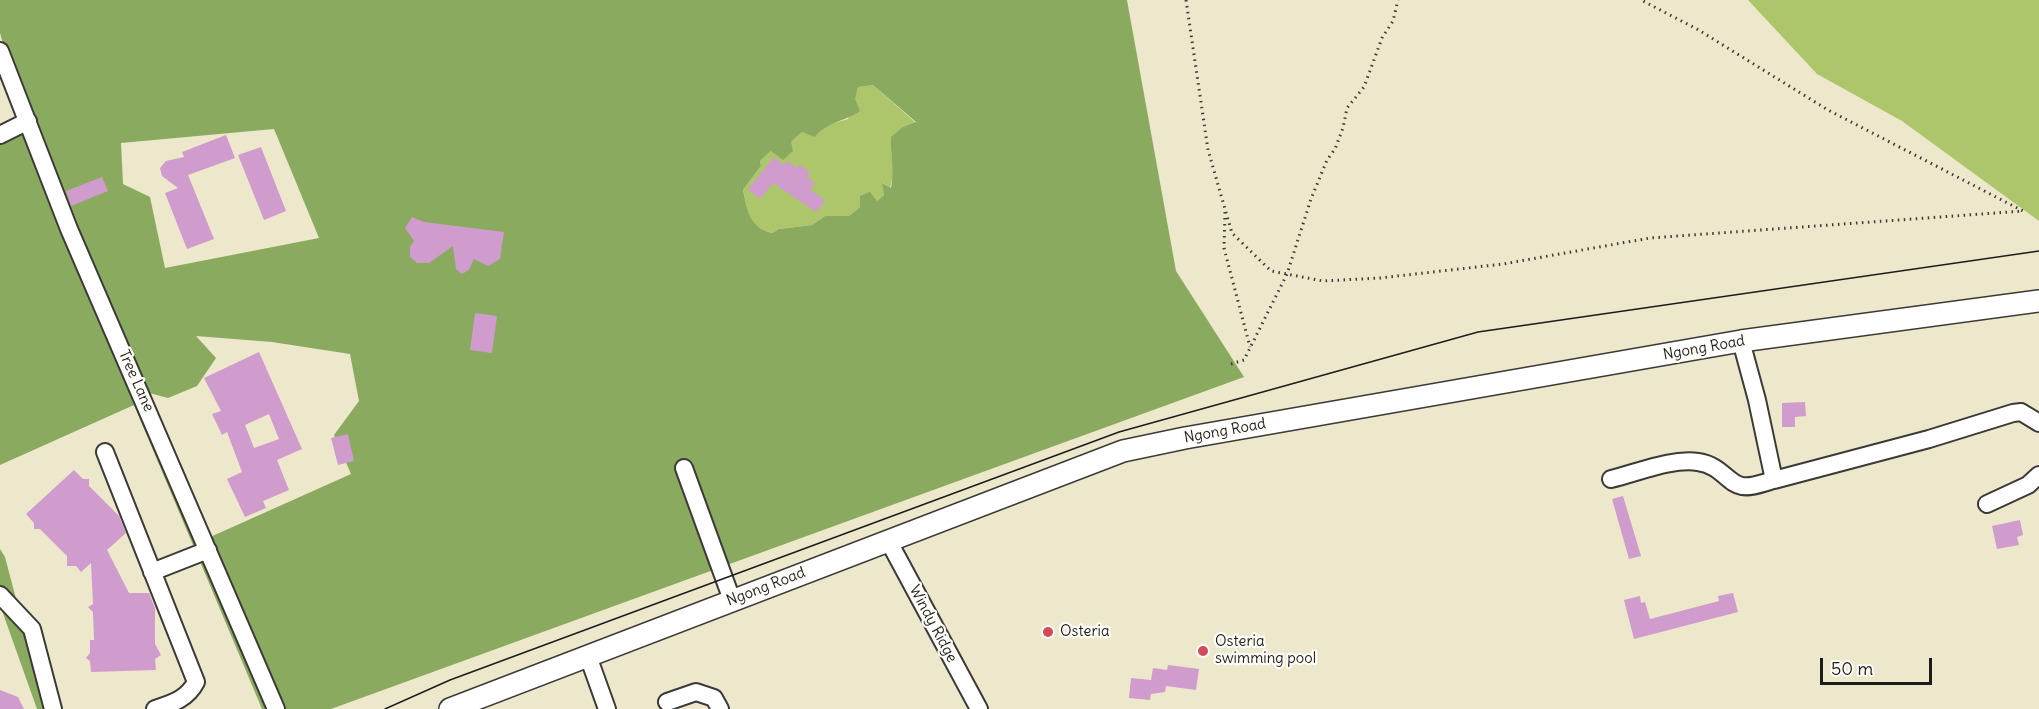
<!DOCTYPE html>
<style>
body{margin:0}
#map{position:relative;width:2039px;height:709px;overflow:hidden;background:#ede7cc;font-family:Delius,sans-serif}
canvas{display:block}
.scale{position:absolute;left:1820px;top:658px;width:112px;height:27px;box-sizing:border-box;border:3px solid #1c1c1c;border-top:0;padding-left:8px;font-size:18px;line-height:21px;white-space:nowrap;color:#1c1c1c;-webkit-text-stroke:4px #fdfcf7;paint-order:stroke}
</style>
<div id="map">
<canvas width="2039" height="709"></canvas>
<div class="scale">50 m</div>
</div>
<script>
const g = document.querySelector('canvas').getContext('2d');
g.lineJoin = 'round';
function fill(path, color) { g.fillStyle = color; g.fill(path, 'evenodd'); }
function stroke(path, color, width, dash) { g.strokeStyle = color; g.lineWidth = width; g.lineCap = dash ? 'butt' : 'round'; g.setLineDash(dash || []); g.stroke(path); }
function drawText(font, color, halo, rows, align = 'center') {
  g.font = font + ' Delius,sans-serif'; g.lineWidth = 4.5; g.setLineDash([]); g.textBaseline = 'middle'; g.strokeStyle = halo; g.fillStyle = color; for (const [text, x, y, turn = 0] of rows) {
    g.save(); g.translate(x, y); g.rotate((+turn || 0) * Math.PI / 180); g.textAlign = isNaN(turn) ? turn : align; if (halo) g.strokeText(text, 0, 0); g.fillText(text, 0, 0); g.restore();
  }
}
fill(new Path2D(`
 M1748 0H2039V221L1902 121 1817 74Z
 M873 85 916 123 891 152 894 172 890 188 883 183 884 195 877 201 860 207 849 216H825L812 225 779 229 772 233C747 226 749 213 743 190L761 166 760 161 771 151 791 142 802 132 848 119 858 87Z`), '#aec66b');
fill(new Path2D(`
 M0 0H1127L1176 271 1244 377 331 709H262L134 405 0 465V129L24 116 0 33ZM873 85 916 122 903 127 891 137C890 156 895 169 891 188L882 183 884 195 877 201 870 192 860 196V207L849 216H825L812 225 779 229 772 233C749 227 748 212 743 190L761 166 760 161 771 151 783 160 793 151 791 142 802 132 815 137C826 122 844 122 860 111L855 99 858 87ZM274 129 319 238 165 268 150 197 123 184 121 143ZM196 336 272 342 350 354 359 401 334 435 351 474 208 538 134 389 168 398 197 386 216 358Z
 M0 549 5 557 45 709H37L0 605Z`), '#8aab5f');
fill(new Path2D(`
 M226 135 235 158 188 175 214 239 187 249 165 193 178 188 162 176 160 168 166 161 184 157 182 152Z
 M261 147 286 211 264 220 238 155Z
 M774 157 784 165 787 161 796 168 799 164 810 173 807 177 815 183 810 189 825 201 816 212 773 183 760 199 748 189Z
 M102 177 108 191 71 206 66 191Z
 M412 217 424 222 504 232 500 259 488 266 474 259 469 270 462 274 456 269 453 246 429 263H417L410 257V247L414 241 405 228Z
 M475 313 497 316 492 353 470 350Z
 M259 352 302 449 277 460 289 490 263 501 266 508 245 517 227 479 242 472 227 432 222 435 212 414 221 411 204 378ZM269 414 279 439 254 448 245 425Z
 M1805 402 1806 416 1795 417V427H1782V403Z
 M348 434 354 461 338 465 331 438Z
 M74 470 83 479H89V486L119 516 126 533 107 550 129 593H149L155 608V644L161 655 155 659 156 670 91 672 90 661 86 658 90 653V640H94L93 612 88 607 93 604 91 563 81 572 76 566H67V556L40 529H34V523L26 514Z
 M1623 496 1641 556 1629 559 1612 499Z
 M2020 520 2023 535 2017 537 2019 545 1997 549 1992 526Z
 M1733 593 1738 612 1634 639 1624 600 1640 596 1641 603 1645 602 1650 619 1719 601 1718 596Z
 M1168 665 1199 669 1196 690 1166 686 1165 692 1151 694 1150 700 1129 698 1131 678 1151 680 1153 668 1167 670Z
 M0 690 18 697 24 709H0Z`), '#d09bcd');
const minor = new Path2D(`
 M0 51 69 229 276 709
 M0 135 28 121
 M1741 341 1757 400 1774 480 1929 439 2013 413 2021 412 2039 423
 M105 452 196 682C187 699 173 703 155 709
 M684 468 732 600
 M1611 479C1637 473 1671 458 1698 462 1721 465 1728 484 1742 486 1752 488 1765 482 1774 480
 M1987 504 2028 485 2039 475
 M888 540 979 709
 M152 572 208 550
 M0 595 32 629 53 709
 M588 656 607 709
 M667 702 696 692 714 698 720 709`);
const major = new Path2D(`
 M450 709 1123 451 1185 438 1741 341 2039 301`);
stroke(minor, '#3b3a36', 20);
stroke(major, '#3b3a36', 24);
stroke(new Path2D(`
 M1186 0 1208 150 1232 233 1271 271 1323 281 1380 278 1503 264 1650 238 2023 211 1828 110 1697 29 1641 0
 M1225 212 1224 248 1250 347
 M1231 364 1244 360 1287 274 1311 199 1327 160 1335 149 1343 128 1347 108 1364 87 1382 38 1393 21 1398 0`), '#3b3a36', 3, [1.5, 4.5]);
stroke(minor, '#fff', 16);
stroke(major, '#fff', 21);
stroke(new Path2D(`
 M385 709 450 680 1119 432 1478 332 2039 251`), '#1c1c1c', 1.5);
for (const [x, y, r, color] of [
 [1048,632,6,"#d1495b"],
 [1203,651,6,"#d1495b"]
]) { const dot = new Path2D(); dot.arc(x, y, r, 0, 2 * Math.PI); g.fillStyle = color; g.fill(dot); stroke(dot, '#fdfcf7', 2); }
drawText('15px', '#1c1c1c', '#fdfcf7', [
 ["Ngong Road",1704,348,-10],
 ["Tree Lane",136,381,66],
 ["Ngong Road",1225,431,-10],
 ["Ngong Road",766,587,-21],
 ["Windy Ridge",933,624,62]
]);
drawText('15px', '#1c1c1c', '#fdfcf7', [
 ["Osteria",1060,632],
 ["Osteria",1215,642],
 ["swimming pool",1215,659]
], 'left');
</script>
